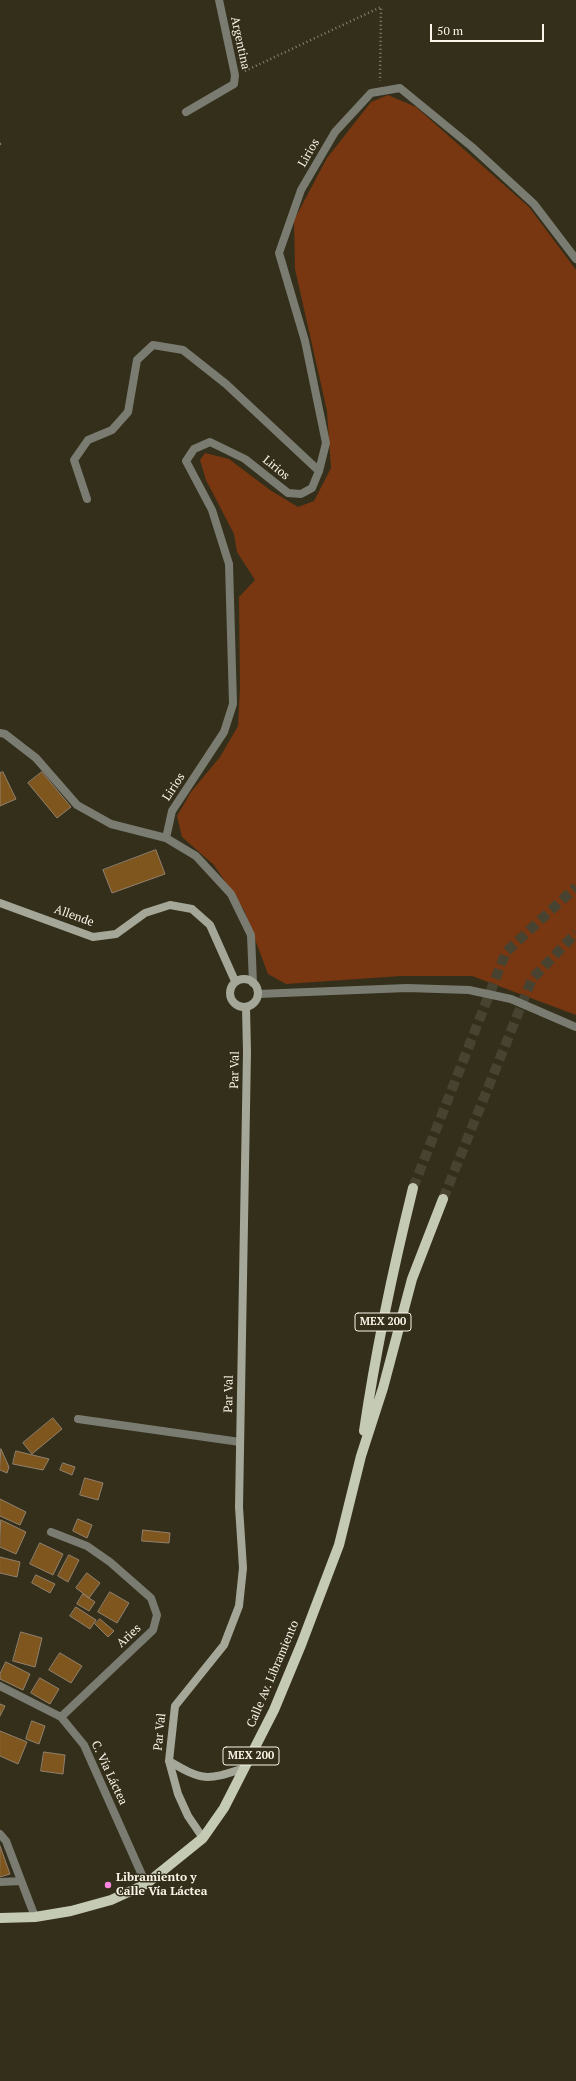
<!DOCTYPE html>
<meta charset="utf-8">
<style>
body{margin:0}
#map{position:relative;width:576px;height:2081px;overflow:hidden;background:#342f1b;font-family:"PT Serif",serif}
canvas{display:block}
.scale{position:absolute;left:430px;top:24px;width:114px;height:18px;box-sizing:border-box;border:2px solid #f9f5e8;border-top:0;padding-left:5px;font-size:12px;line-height:14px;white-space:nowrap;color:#f9f5e8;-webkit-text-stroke:3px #342f1b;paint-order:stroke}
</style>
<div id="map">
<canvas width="576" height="2081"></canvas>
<div class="scale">50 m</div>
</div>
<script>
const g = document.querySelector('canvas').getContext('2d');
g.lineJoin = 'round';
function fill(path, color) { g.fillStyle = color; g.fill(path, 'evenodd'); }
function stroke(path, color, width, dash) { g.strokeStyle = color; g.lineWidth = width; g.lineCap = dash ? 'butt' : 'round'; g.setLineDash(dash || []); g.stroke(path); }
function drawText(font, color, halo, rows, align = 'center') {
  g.font = font + ' "PT Serif",serif'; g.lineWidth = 3; g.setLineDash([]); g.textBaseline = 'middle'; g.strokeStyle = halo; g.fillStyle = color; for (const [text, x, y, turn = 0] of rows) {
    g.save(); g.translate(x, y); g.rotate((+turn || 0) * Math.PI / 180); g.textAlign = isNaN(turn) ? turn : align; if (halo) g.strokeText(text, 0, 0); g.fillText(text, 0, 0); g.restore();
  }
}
fill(new Path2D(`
 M388 95 416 107 529 207 576 270V1015L472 976H401L286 984 268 974 244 910 214 865 182 837 177 816 191 792 220 757 238 726 240 688 239 597 255 580 237 552 234 534 206 480 200 460 205 453 229 459 270 490 298 507 314 501 331 468 327 411 295 269 294 220 327 158 371 102Z`), '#783711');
const building = new Path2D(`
 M3 772 16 799 0 806V773Z
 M42 772 71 807 57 818 28 783Z
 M156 850 165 874 112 893 103 870Z
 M53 1418 62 1429 32 1454 23 1443Z
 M1 1449 9 1467 7 1473 0 1470Z
 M16 1451 49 1459 43 1470 13 1464Z
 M63 1463 75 1467 72 1475 60 1470Z
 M85 1478 103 1483 98 1500 80 1495Z
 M0 1499 26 1512 20 1525 0 1516Z
 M78 1519 92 1525 87 1538 73 1531Z
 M1 1520 26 1532 16 1554 0 1547Z
 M143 1530 170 1533 169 1543 142 1541Z
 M40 1543 63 1554 53 1575 30 1564Z
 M69 1555 79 1560 68 1582 58 1576Z
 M0 1557 20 1562 17 1577 0 1573Z
 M87 1573 100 1583 89 1598 76 1588Z
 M36 1575 55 1584 50 1593 32 1583Z
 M110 1592 129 1603 117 1623 98 1612Z
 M83 1594 95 1602 89 1611 77 1604Z
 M76 1607 96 1620 90 1629 70 1616Z
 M100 1619 114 1631 108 1637 95 1624Z
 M21 1632 42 1638 35 1667 13 1661Z
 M60 1653 82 1666 71 1683 49 1670Z
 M6 1662 30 1674 23 1690 0 1679V1674Z
 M40 1678 59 1689 50 1704 31 1693Z
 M0 1704 5 1706 0 1716Z
 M32 1721 45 1726 39 1744 26 1739Z
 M0 1731 27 1742 18 1764 0 1756Z
 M44 1752 65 1755 63 1774 41 1771Z
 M0 1846 10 1874 0 1877Z`);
fill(building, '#7f561d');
stroke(building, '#91816e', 1);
stroke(new Path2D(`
 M413 1188 506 952 576 887
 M443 1199 532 979 576 933`), '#484330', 10, [10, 5]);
stroke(new Path2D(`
 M245 71 381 7 380 81
 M0 144 3 143`), '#8a8574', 2.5, [1, 3]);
stroke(new Path2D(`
 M186 112 234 84 235 75 219 0
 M87 499 74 460 88 440 112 430 128 412 137 360 153 345 183 350 226 384 319 471
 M0 733 5 734 36 758 77 805 111 824 166 838
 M253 983 251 935 231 894 196 856 166 838 172 811 224 732 233 704 229 564 212 510 186 461 194 449 210 442 245 459 288 493 301 494 312 488 319 471 326 443 305 341 279 253 301 190 335 132 371 93 400 88 472 147 534 204 576 259
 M258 994 407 988 469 990 511 999 576 1027
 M78 1419 240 1442
 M51 1532 87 1546 110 1562 151 1598 157 1615 153 1630 61 1717
 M0 1686 61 1717 84 1745 146 1884
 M0 1834 6 1841 35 1917
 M0 1882 21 1881`), '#7a7c72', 8);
stroke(new Path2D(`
 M0 903 93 937 116 934 145 913 170 905 192 909 210 925 235 981
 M230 993a14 14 0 1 1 28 0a14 14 0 1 1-28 0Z
 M169 1761C204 1782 207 1780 245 1768
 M203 1838 188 1816 178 1794 169 1761 175 1706 224 1645 239 1606 243 1568 239 1507 247 1052 246 1007`), '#a5a898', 8);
stroke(new Path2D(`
 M364 1431C376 1349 393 1269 413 1188
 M0 1918 35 1917 71 1911 111 1900 146 1884 203 1838 224 1808 274 1710 301 1645 339 1545 361 1456 383 1388 412 1279 443 1199`), '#c5cab5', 10);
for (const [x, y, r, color] of [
 [108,1885,4,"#fe85df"]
]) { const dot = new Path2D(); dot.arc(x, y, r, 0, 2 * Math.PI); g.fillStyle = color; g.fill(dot); stroke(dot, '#342f1b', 1.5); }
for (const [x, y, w] of [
 [383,1322,56],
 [251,1756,56]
]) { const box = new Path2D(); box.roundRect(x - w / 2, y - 9, w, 18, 3); g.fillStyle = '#342f1b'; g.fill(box); stroke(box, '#f9f5e8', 1); }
drawText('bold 11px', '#f9f5e8', null, [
 ["MEX 200",383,1322],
 ["MEX 200",251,1756]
]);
drawText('12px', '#f9f5e8', '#342f1b', [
 ["Argentina",240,43,78],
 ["Lirios",309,153,-60],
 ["Lirios",276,468,39],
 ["Lirios",174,787,-57],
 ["Allende",74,916,20],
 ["Par Val",235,1070,-89],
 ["Par Val",229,1394,-89],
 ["Aries",129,1636,-43],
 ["Calle Av. Libramiento",273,1674,-67],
 ["Par Val",160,1732,-84],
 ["C. Vía Láctea",109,1773,65]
]);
drawText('bold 12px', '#f9f5e8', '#342f1b', [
 ["Libramiento y",116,1878],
 ["Calle Vía Láctea",116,1892]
], 'left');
</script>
